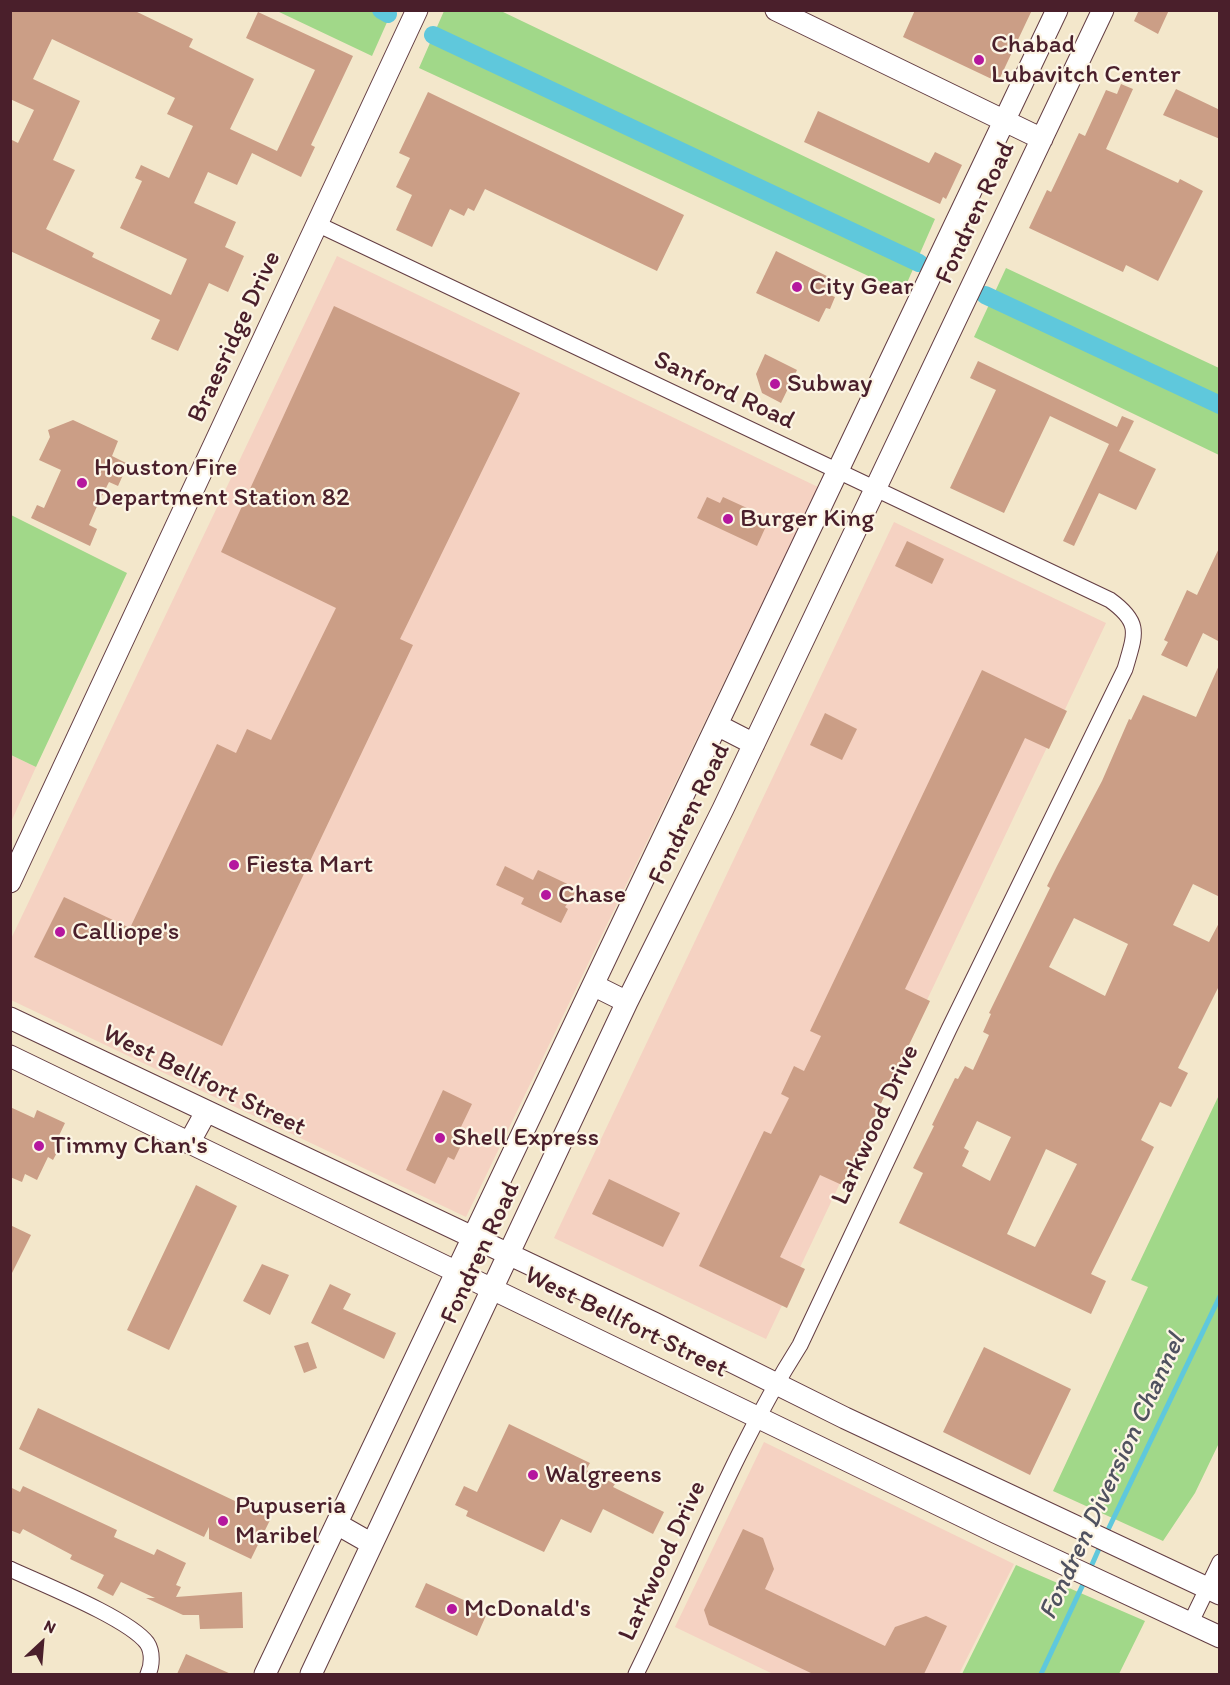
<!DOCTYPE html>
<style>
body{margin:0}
#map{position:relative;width:1230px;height:1685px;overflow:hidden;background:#f3e7cb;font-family:Itim,sans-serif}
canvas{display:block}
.frame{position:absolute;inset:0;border:12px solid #4a1f2b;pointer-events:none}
.north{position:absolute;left:12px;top:1613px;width:60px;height:60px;-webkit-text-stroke:4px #fcf5e5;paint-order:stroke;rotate:26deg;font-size:16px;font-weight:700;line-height:24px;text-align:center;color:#4a1f2b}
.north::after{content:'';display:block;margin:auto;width:21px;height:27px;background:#4a1f2b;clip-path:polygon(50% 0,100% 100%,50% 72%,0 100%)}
</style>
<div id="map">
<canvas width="1230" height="1685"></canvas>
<div class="frame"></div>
<div class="north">N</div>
</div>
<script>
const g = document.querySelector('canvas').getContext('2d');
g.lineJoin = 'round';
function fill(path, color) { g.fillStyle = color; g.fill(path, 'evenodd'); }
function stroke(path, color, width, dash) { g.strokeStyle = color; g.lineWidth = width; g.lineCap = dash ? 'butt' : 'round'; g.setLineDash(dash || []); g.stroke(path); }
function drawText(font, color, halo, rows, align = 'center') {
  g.font = font + ' Itim,sans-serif'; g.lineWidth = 4.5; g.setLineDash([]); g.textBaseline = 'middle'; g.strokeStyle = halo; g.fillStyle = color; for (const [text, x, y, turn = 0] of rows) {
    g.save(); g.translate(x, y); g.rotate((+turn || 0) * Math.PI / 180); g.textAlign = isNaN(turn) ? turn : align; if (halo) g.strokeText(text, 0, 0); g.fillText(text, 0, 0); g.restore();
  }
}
fill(new Path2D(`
 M337 256 818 487 466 1217 11 1000 10 941Z
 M894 522 1106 623 766 1339 554 1238Z
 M11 755 36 767 11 822Z
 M764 1442 1014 1564 959 1674H773L675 1627Z`), '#f5d2c2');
fill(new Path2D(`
 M277 11 392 10V11L372 56Z
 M444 11H501L935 219 903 292 419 68Z
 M1006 268 1219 368V455L974 337Z
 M11 515 127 573 36 767 11 755Z
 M1219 1095V1443L1195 1493 1163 1541 1053 1491 1148 1287 1131 1280Z
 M1016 1565 1145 1621 1119 1674H962Z`), '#a1d889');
stroke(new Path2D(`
 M1106 1534 1220 1296
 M1090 1569 1102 1542
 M1041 1674 1086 1578`), '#5fc8dc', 5);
stroke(new Path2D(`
 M381 10 388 14
 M433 35 919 263
 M985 295 1220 405`), '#5fc8dc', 18);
fill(new Path2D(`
 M10 10H133L193 39 189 47 254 79 230 129 277 151 315 70 246 38 258 12 353 56 311 145 315 147 301 177 252 153 237 185 208 172 194 203 236 222 225 247 244 256 228 292 209 283 178 351 151 339 160 320 10 251V139L18 143 34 110 10 99ZM52 39 175 98 167 114 193 126 169 178 141 165 135 178 142 181 120 228 187 259 171 295 92 257 94 253 46 229 75 170 53 160 80 101 33 79Z
 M915 10H1032L998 82 903 37Z
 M1139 10H1169L1158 34 1134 21Z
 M1121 84 1133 89 1106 149 1178 183 1180 179 1203 191 1158 281 1126 265 1123 272 1029 228 1047 190 1051 192 1079 133 1085 136 1106 90 1117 94Z
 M1176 89 1220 110V139L1163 115Z
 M428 92 684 215 657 271 485 189 474 211 468 208 464 216 450 209 432 247 396 230 412 195 396 187 410 158 399 153Z
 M818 111 929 163 935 152 958 163 962 165 946 199 943 197 940 204 804 142Z
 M776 251 837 281 830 295 835 297 830 309 826 308 819 322 756 293Z
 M334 306 520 393 400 639 413 645 222 1046 34 957 64 897 130 928 217 744 236 753 247 729 271 740 336 608 221 552Z
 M765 354 797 370 781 403 762 393 756 374Z
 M978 361 1117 427 1122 416 1134 421 1119 451 1156 469 1136 510 1099 493 1074 546 1063 541 1109 444 1050 416 1004 513 950 488 996 390 970 378Z
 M73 420 118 441 112 456 128 464 118 486 109 482 98 504 89 525 97 529 90 546 31 518 37 505 44 508 61 470 39 460 50 437 48 430Z
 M707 497 720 503 723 497 747 508 744 513 767 524 757 546 697 518Z
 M907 541 944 559 932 584 895 566Z
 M1220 546V642L1203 633 1187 667 1161 655 1168 642 1164 640 1187 590 1197 595Z
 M1220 663V897L1193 884 1173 925 1209 942 1220 921V984L1178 1068 1188 1073 1171 1107 1160 1102 1141 1140 1154 1147 1091 1274 1106 1281 1091 1314 899 1223 923 1173 913 1168 934 1126 932 1125 955 1078 958 1079 965 1066 973 1070 989 1035 983 1032 991 1014 989 1013 1050 888 1047 886 1057 866 1102 781 1129 719 1131 720 1143 695 1196 717ZM1074 918 1128 944 1105 996 1049 967ZM977 1121 1011 1137 990 1181 962 1166 969 1151 964 1148ZM1046 1149 1077 1164 1035 1247 1007 1234Z
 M982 670 1067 711 1049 749 1025 738 905 989 930 1001 842 1185 820 1175 780 1257 805 1269 787 1308 699 1266 764 1131 771 1134 789 1098 781 1094 794 1066 804 1071 821 1036 810 1031Z
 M825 713 857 729 842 760 810 745Z
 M505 866 533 880 538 870 578 889 565 907 568 909 561 923 521 904 524 898 496 885Z
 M443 1090 472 1104 459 1131 466 1135 454 1160 448 1157 435 1184 406 1170Z
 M10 1107 34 1118 37 1110 65 1123 55 1144 60 1147 53 1160 48 1157 37 1180 25 1174 22 1182 10 1177Z
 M609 1179 680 1213 663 1247 592 1214Z
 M196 1185 237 1206 169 1350 127 1330Z
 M10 1225 31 1235 10 1277Z
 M262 1264 289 1275 270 1315 243 1301Z
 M330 1284 351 1294 343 1309 396 1333 384 1359 311 1323Z
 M308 1342 317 1368 304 1373 294 1346Z
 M984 1347 1071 1389 1030 1475 943 1432Z
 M38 1408 271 1518 251 1559 209 1539V1527L204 1537 19 1449Z
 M509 1424 590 1463 586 1470 615 1484 613 1487 664 1512 653 1534 603 1509 591 1533 561 1519 544 1552 466 1516 468 1511 455 1505 464 1486 477 1492Z
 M23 1486 117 1530 114 1537 154 1555 157 1549 186 1563 176 1585 181 1587 176 1597 242 1592 243 1628 200 1629 199 1615H183L146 1598H155L121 1582 113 1596 97 1588 104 1575 70 1559 72 1555 23 1529 20 1534 10 1530V1487L20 1492Z
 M743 1529 763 1538 774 1569 765 1589 885 1646 895 1627 926 1616 947 1626 924 1674H813L709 1625 704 1610Z
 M426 1583 488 1611 477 1636 415 1607Z
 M186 1654 231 1674H177Z`), '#cb9e86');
const street = new Path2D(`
 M317 224 1110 600C1142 623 1135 634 1125 669L949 1029 800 1345C734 1449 690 1565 636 1674
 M10 1569C42 1584 128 1618 147 1643 153 1652 152 1666 148 1674
 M1190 1624 1220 1562`);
const secondary = new Path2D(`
 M776 10 1042 139
 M717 725 754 744
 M10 882 417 10
 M593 985 627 1002
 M10 1018 654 1323 845 1418 1220 1594
 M10 1056 997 1533 1220 1637
 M189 1143 206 1112
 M337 1524 372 1544
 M265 1674 1057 10
 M311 1674 627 1002 723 809 1103 10`);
stroke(street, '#633d43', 17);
stroke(secondary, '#633d43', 23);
stroke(street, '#fff', 15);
stroke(secondary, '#fff', 21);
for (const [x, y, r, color] of [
 [979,60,6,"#b5179e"],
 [797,287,6,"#b5179e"],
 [775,384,6,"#b5179e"],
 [82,483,6,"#b5179e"],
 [728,519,6,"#b5179e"],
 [234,865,6,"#b5179e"],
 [546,895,6,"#b5179e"],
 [60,932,6,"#b5179e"],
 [440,1138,6,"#b5179e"],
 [39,1146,6,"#b5179e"],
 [533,1475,6,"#b5179e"],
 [223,1521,6,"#b5179e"],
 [452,1609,6,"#b5179e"]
]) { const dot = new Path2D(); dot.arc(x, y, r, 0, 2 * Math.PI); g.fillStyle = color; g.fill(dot); stroke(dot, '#fcf5e5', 2); }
drawText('26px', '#4a1f2b', '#fcf5e5', [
 ["Chabad",991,45],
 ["Lubavitch Center",991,75],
 ["City Gear",809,287],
 ["Subway",787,384],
 ["Houston Fire",94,468],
 ["Department Station 82",94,498],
 ["Burger King",740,519],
 ["Fiesta Mart",246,865],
 ["Chase",558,895],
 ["Calliope's",72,932],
 ["Shell Express",452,1138],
 ["Timmy Chan's",51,1146],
 ["Walgreens",545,1475],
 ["Pupuseria",235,1506],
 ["Maribel",235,1536],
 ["McDonald's",464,1609]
], 'left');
drawText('26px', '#4a1f2b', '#fcf5e5', [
 ["Fondren Road",976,213,-65],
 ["Braesridge Drive",235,337,-65],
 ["Sanford Road",724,391,25],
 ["Fondren Road",690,814,-64],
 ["West Bellfort Street",204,1081,26],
 ["Larkwood Drive",876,1125,-65],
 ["Fondren Road",481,1253,-65],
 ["West Bellfort Street",626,1323,26],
 ["Larkwood Drive",663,1561,-65]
]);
drawText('italic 27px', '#505260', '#fcf5e5', [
 ["Fondren Diversion Channel",1113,1477,-65]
]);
</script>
